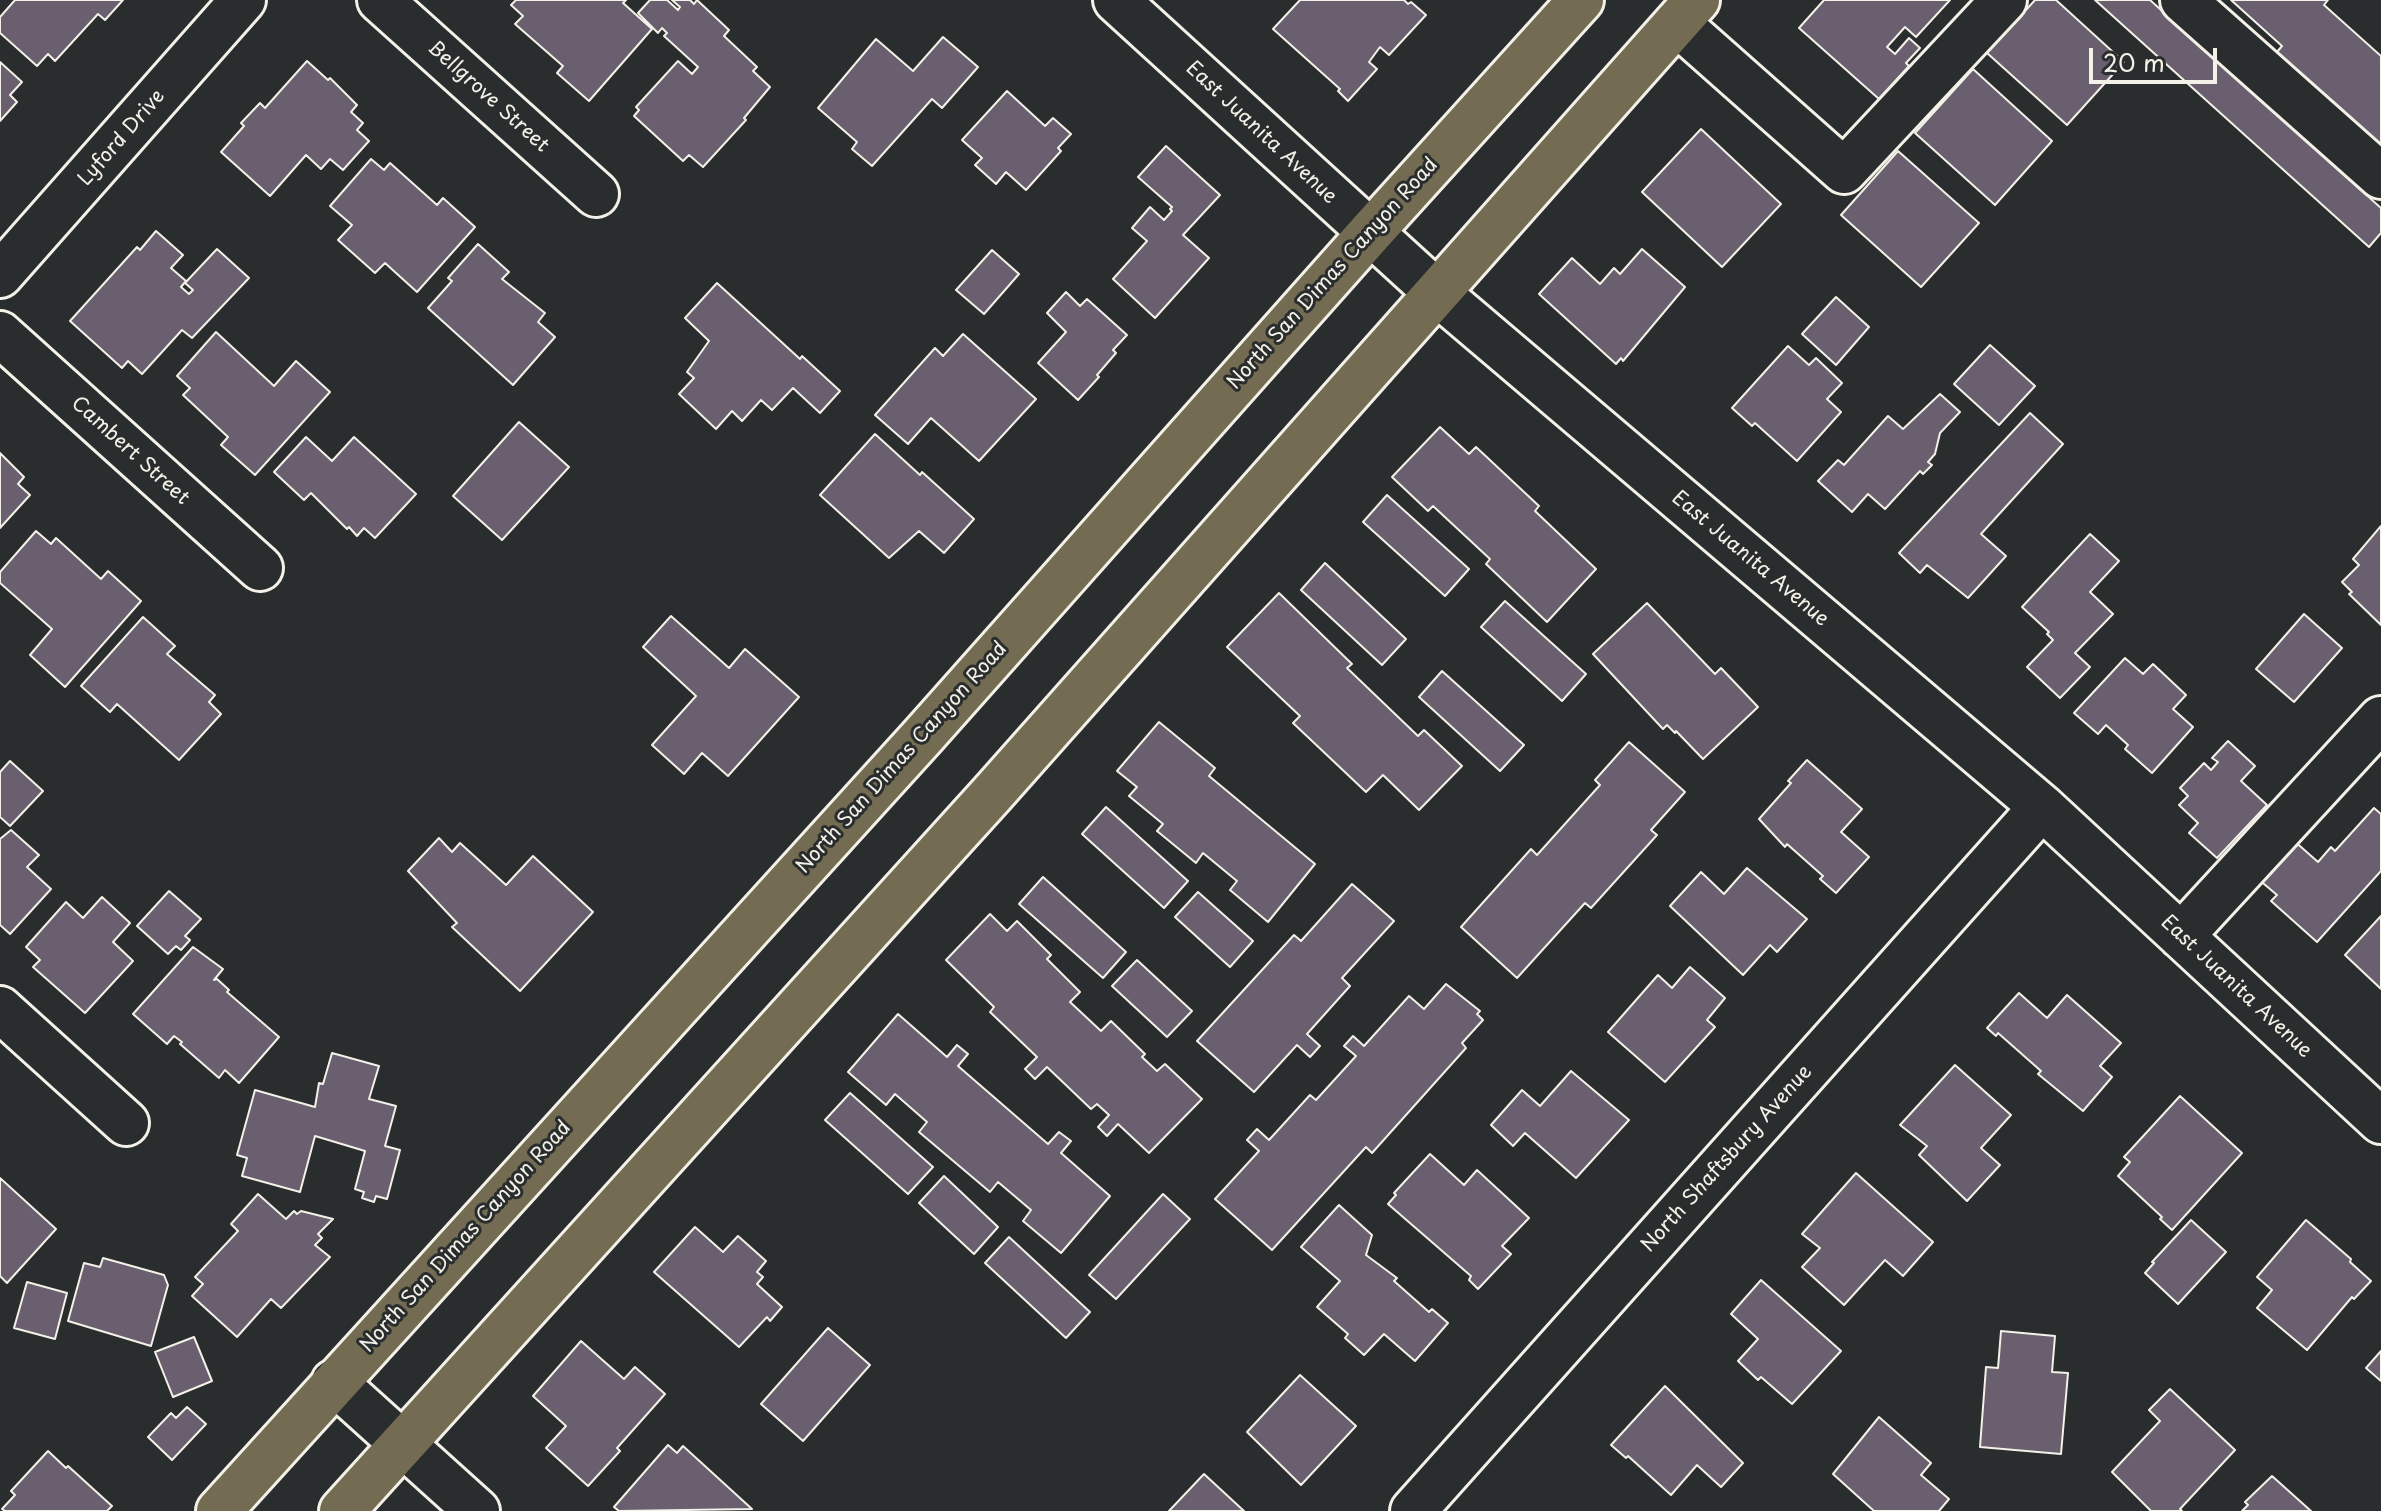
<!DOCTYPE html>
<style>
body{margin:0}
#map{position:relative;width:2381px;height:1511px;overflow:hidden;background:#2a2d2e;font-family:"Playpen Sans",sans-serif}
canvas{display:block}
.scale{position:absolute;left:2089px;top:48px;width:128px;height:36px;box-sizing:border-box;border:4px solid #f4f1e8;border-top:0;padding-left:10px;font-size:24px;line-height:28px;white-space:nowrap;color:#f4f1e8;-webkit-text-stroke:6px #2a2d2e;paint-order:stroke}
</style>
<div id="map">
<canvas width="2381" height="1511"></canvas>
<div class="scale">20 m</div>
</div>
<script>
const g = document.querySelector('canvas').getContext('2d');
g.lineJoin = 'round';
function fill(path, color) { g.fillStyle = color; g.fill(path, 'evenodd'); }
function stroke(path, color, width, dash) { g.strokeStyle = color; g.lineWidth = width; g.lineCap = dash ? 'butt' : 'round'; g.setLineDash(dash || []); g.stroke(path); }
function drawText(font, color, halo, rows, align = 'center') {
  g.font = font + ' "Playpen Sans",sans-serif'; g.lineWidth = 6; g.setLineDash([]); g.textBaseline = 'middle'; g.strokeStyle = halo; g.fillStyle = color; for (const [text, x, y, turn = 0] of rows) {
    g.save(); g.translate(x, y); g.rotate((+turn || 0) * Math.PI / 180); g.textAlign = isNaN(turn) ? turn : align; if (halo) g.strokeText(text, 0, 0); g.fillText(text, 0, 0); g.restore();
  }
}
const building = new Path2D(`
 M15 0H123L105 20 98 14 55 61 48 54 37 66 0 33V17Z
 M516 0H626L623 3 652 29 589 101 557 73 563 66 515 24 523 16 511 5Z
 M650 0H667L678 10 680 7 672 0H690L694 4 697 0 729 30 724 36 757 67 753 71 770 87 744 118 746 120 703 167 689 155 683 161 634 116 639 110 636 107 678 61 692 74 698 67 664 36 667 33 662 28 658 33 638 13Z
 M1300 0H1404L1408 4 1411 2 1426 15 1389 55 1380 47 1369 62 1377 69 1348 101 1338 91 1340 89 1273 29Z
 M1824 0H1950L1916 37 1905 27 1887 47 1895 54 1909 38 1920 48 1906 63 1909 66 1879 99 1799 28Z
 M2035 0H2056L2124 62 2067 125 1987 53Z
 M2095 0H2150L2381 208V233L2369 247Z
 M2231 0H2328L2324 5 2381 56V146L2277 52 2282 46Z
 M943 37 978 67 942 108 932 99 872 166 852 149 857 142 818 108 876 39 913 71Z
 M307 61 328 80 330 78 357 105 351 112 363 123 357 130 369 141 343 170 330 159 321 169 306 155 270 196 221 152 244 126 241 123 260 103 265 108Z
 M0 62 22 82 10 95 17 102 0 121Z
 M1973 69 2052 141 1995 205 1915 133Z
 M1007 91 1045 126 1053 118 1071 134 1058 148 1061 151 1026 190 1006 172 996 184 975 165 982 158 962 140Z
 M1701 129 1781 204 1722 267 1642 192Z
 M1166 146 1220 195 1183 235 1209 258 1155 318 1113 279 1147 241 1132 228 1150 207 1164 220 1172 211 1170 209 1172 207 1138 177Z
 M1898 151 1979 223 1921 287 1841 215Z
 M371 159 384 170 390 163 437 205 443 198 475 227 417 292 385 263 375 273 338 240 352 225 330 206Z
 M156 231 183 255 171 268 186 281 181 287 189 294 193 290 185 283 217 249 249 278 192 338 182 330 142 374 128 361 122 368 70 321 137 247 140 250Z
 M478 244 509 272 502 279 545 313 538 322 555 337 513 385 428 308 452 281 448 278Z
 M1642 249 1685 287 1623 361 1621 358 1616 364 1539 294 1572 258 1600 284 1614 268 1620 274Z
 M992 250 1019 274 984 314 956 290Z
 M717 283 800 359 802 356 840 391 820 413 793 388 772 410 761 400 742 421 732 411 716 429 679 394 694 378 687 372 709 341 685 318Z
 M1066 292 1080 306 1087 299 1127 335 1113 350 1116 353 1097 375 1099 377 1078 400 1038 363 1066 332 1047 313Z
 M1836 297 1869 327 1836 365 1802 334Z
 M216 332 274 386 296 361 330 392 255 475 221 445 228 437 183 395 190 388 177 376Z
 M963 334 1036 399 979 461 931 418 908 444 875 415 935 348 943 356Z
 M1990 345 2035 386 1999 425 1954 384Z
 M1788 346 1809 365 1816 358 1842 383 1827 399 1841 412 1797 461 1755 423 1752 426 1732 408Z
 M1940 394 1960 412 1940 433 1935 454 1928 462 1932 465 1923 474 1920 471 1885 509 1868 494 1852 512 1818 481 1838 460 1844 465 1888 416 1903 429Z
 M2030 413 2063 444 1981 534 2006 556 1968 598 1927 565 1920 573 1899 553Z
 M519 422 569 467 502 540 453 496Z
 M1440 427 1469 454 1476 447 1539 506 1535 511 1596 569 1547 622 1486 564 1490 559 1433 506 1428 511 1392 477Z
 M875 434 920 475 922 472 974 519 944 553 919 531 889 558 820 495Z
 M306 437 332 461 354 437 416 494 375 538 364 528 357 536 349 527 347 529 311 493 304 500 274 472Z
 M0 453 24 477 18 484 30 495 0 528Z
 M1387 495 1469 569 1445 596 1363 522Z
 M2381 526V625L2349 594 2352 592 2342 582 2359 565 2353 559Z
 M36 531 51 544 56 538 101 579 108 571 141 601 65 687 30 655 52 629 0 583V572Z
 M2090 534 2119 561 2090 592 2113 614 2075 653 2090 667 2060 698 2027 667 2053 640 2047 634 2049 632 2022 607Z
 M1325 563 1406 639 1382 665 1301 590Z
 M1279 593 1352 664 1347 668 1418 736 1424 730 1462 766 1419 810 1383 775 1366 792 1293 723 1300 716 1227 647Z
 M1505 601 1586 674 1562 701 1481 627Z
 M1647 603 1715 674 1721 668 1758 707 1703 759 1676 731 1675 733 1667 725 1663 729 1593 654Z
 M2304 614 2342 648 2294 702 2256 669Z
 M671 616 729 668 745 649 799 697 728 776 702 753 684 774 652 745 696 696 643 647Z
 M143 617 175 646 167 654 215 695 209 702 221 714 179 760 117 704 110 712 81 686Z
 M2125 658 2143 674 2153 664 2186 695 2173 709 2193 727 2152 773 2125 749 2128 745 2106 725 2098 734 2074 713Z
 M1442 671 1524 745 1500 771 1419 697Z
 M1159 722 1215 768 1209 776 1315 864 1268 922 1230 890 1237 881 1203 853 1196 863 1157 831 1163 824 1129 796 1137 787 1117 771Z
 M2228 741 2255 766 2241 781 2267 805 2217 858 2189 833 2198 823 2179 805 2188 796 2180 788 2204 763 2211 770 2218 762 2212 758Z
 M1629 742 1685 792 1651 830 1657 835 1591 908 1585 903 1517 978 1461 927 1531 849 1537 855 1600 785 1595 780Z
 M1807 760 1862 809 1841 832 1869 857 1836 893 1820 879 1823 876 1787 844 1785 847 1759 819 1791 783 1788 781Z
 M10 761 43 791 10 826 0 817V772Z
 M1106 807 1188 881 1164 908 1082 834Z
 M2374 808 2381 814V871L2317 942 2271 901 2277 895 2257 878 2292 839 2318 862 2331 847 2335 851Z
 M11 830 39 855 27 867 51 889 10 934 0 925V839Z
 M439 838 452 852 460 843 506 885 533 856 593 912 520 991 452 927 457 923 408 871Z
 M1747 868 1807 919 1777 952 1770 945 1743 975 1670 906 1701 872 1724 894Z
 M1043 877 1126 952 1103 978 1019 904Z
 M1352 884 1394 921 1342 978 1350 986 1307 1034 1320 1046 1310 1057 1297 1045 1254 1092 1197 1041 1294 935 1301 941Z
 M169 891 201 919 185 936 190 940 181 950 176 946 168 954 137 926Z
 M1198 892 1253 941 1230 967 1175 917Z
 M102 897 130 923 113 942 133 961 85 1013 33 967 40 960 26 947 66 902 83 918Z
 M990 914 1007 931 1017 921 1051 955 1047 959 1080 992 1070 1002 1101 1031 1111 1021 1145 1054 1142 1057 1157 1071 1165 1064 1202 1099 1149 1153 1118 1124 1107 1136 1098 1127 1109 1115 1097 1104 1091 1109 1047 1067 1035 1079 1025 1069 1037 1057 990 1012 994 1007 946 960Z
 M2381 916V989L2345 955Z
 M193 947 223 969 214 980 217 979 229 990 227 992 279 1037 239 1083 225 1070 219 1078 180 1044 182 1042 174 1036 167 1044 133 1014Z
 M1137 960 1192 1011 1167 1037 1112 986Z
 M1690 967 1725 998 1707 1020 1715 1027 1665 1082 1608 1032 1658 975 1672 988Z
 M1446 984 1480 1011 1477 1014 1483 1020 1462 1043 1466 1048 1372 1153 1366 1147 1272 1250 1215 1199 1259 1151 1247 1140 1257 1129 1269 1140 1310 1095 1316 1100 1356 1056 1344 1046 1353 1036 1364 1046 1409 996 1424 1009Z
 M2019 993 2047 1018 2067 995 2121 1043 2100 1066 2112 1077 2083 1111 2038 1074 2041 1071 1998 1033 1996 1036 1987 1028Z
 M898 1014 947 1057 957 1045 968 1054 958 1066 1048 1144 1059 1132 1071 1141 1061 1153 1110 1196 1061 1253 1023 1221 1031 1210 998 1182 990 1192 919 1132 927 1122 895 1094 886 1105 848 1072Z
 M332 1053 379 1066 369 1099 396 1106 385 1146 400 1150 387 1199 376 1196 374 1202 362 1198 364 1192 355 1189 365 1151 315 1136 300 1192 242 1176 247 1158 237 1155 255 1090 315 1107 319 1083 323 1084Z
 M1955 1065 2011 1115 1981 1148 2000 1165 1967 1201 1919 1155 1927 1146 1900 1125Z
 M1571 1071 1629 1120 1576 1178 1525 1133 1513 1146 1491 1125 1522 1090 1540 1106Z
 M850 1093 933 1167 908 1194 825 1120Z
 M2180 1096 2242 1153 2172 1230 2160 1219 2162 1217 2118 1176 2130 1162 2124 1157Z
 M1430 1154 1464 1185 1477 1170 1529 1218 1502 1246 1511 1254 1478 1289 1469 1280 1471 1276 1388 1204 1396 1195 1394 1193Z
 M1856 1173 1933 1242 1903 1276 1885 1260 1844 1305 1802 1267 1820 1248 1802 1234Z
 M944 1176 998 1227 974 1254 919 1203Z
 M0 1178 56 1229 7 1283 0 1276Z
 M258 1194 286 1219 294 1211 297 1214 301 1211 333 1219 318 1234 322 1238 315 1245 330 1257 281 1308 271 1299 237 1337 192 1296 203 1284 195 1277 238 1231 231 1224Z
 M1163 1194 1190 1219 1116 1299 1089 1275Z
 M1339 1205 1372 1235 1366 1255 1397 1278 1394 1281 1429 1312 1432 1309 1448 1323 1415 1361 1384 1334 1364 1355 1345 1338 1348 1334 1317 1307 1340 1281 1301 1247Z
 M2191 1220 2226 1252 2178 1304 2145 1273 2154 1263 2152 1262Z
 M2306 1220 2351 1259 2350 1262 2371 1281 2354 1299 2352 1297 2307 1350 2257 1308 2272 1290 2257 1277Z
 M695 1227 723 1252 738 1236 766 1261 757 1272 763 1277 757 1284 782 1307 770 1321 767 1317 739 1347 654 1272Z
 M1009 1237 1090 1312 1066 1338 985 1263Z
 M103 1258 164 1275 168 1285 151 1346 68 1321 84 1263 100 1267Z
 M1761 1280 1841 1351 1792 1404 1761 1377 1758 1380 1738 1361 1758 1339 1731 1314Z
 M27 1282 67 1293 55 1339 14 1328Z
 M828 1328 870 1365 803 1441 761 1404Z
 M2001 1331 2055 1336 2052 1372 2068 1373 2061 1454 1980 1447 1986 1367 1998 1368Z
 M194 1337 212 1381 173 1397 155 1352Z
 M581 1341 624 1379 635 1367 665 1394 617 1448 620 1451 588 1486 546 1448 566 1426 533 1396Z
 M2381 1351V1381L2366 1368Z
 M1300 1375 1356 1426 1301 1485 1247 1432Z
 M1665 1386 1743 1463 1721 1487 1697 1465 1671 1495 1628 1456 1626 1458 1611 1445Z
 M2170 1389 2235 1450 2180 1509 2182 1511H2151L2112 1472 2160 1421 2149 1410Z
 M187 1407 206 1424 172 1460 148 1437 171 1413 176 1418Z
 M1879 1417 1931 1463 1921 1475 1949 1499 1939 1511H1874L1833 1474Z
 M668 1445 677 1453 683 1446 752 1509 619 1511 614 1507Z
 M48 1451 66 1468 68 1466 112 1506 107 1511H5L2 1509 15 1495 11 1491Z
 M1204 1474 1244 1511H1169Z
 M2272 1476 2311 1511H2242L2248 1505 2245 1502Z`);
fill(building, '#695f6f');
stroke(building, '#f4f1e8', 2);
const minor = new Path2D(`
 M380 0 596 194
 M1116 0 1436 292 2042 807 2381 1121
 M2183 0 2381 176
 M1677 23 1844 171 2004 0
 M0 275 243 0
 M0 334 260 568
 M2181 936 2381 719
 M0 1009 126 1123
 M334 1382 477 1511
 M1413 1511 2042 807`);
const major = new Path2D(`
 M219 1511 923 736 1370 233 1581 0
 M342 1511 992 794 1697 0`);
stroke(minor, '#f4f1e8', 50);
stroke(major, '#f4f1e8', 50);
stroke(minor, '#2a2d2e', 44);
stroke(major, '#736b52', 44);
drawText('20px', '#f4f1e8', '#2a2d2e', [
 ["Bellgrove Street",488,97,42],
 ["East Juanita Avenue",1261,133,43],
 ["Lyford Drive",122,138,-49],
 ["North San Dimas Canyon Road",1333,274,-48],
 ["Cambert Street",130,451,42],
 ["East Juanita Avenue",1750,559,40],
 ["North San Dimas Canyon Road",902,758,-48],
 ["East Juanita Avenue",2236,987,43],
 ["North Shaftsbury Avenue",1727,1159,-48],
 ["North San Dimas Canyon Road",466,1237,-48]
]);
</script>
